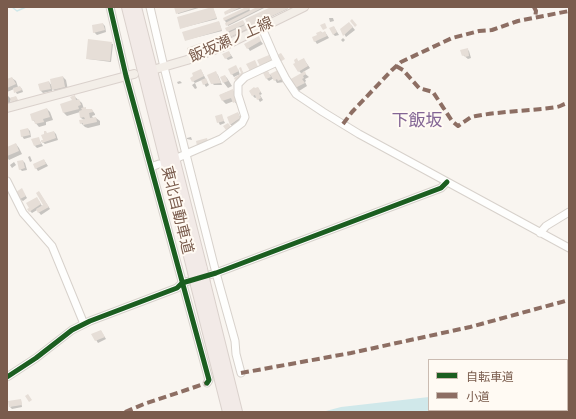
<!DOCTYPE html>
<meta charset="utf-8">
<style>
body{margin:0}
#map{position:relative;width:576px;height:419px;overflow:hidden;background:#f9f5f0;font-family:Cabin,"Noto Sans JP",sans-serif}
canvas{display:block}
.frame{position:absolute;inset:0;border:8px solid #7a5c4d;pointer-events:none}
.legend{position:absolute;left:428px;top:359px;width:140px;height:52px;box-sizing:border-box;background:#fffaf3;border:1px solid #cabbb1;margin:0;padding:5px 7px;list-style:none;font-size:12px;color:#7a5c4d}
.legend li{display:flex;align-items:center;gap:8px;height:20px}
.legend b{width:20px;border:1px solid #cabbb1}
</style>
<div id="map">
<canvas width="576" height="419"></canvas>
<div class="frame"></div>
<ul class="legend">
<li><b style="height:5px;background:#1b5e20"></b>自転車道</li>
<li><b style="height:5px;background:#8d6e63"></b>小道</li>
</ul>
</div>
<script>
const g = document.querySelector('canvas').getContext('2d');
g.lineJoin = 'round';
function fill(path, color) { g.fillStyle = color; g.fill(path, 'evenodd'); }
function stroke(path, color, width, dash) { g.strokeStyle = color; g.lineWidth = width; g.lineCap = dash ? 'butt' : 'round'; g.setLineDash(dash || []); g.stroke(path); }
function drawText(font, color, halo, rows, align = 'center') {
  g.font = font + ' Cabin,"Noto Sans JP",sans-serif'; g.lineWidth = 4; g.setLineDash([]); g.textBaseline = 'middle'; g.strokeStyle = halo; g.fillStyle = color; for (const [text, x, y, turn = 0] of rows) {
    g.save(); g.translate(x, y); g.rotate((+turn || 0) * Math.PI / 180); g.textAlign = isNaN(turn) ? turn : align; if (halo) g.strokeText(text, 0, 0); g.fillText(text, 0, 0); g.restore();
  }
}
fill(new Path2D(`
 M429 397V410H560L544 412H322L341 407Z`), '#d0e8ea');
fill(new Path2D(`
 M176 7H202L178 14Z
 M236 7 242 8 226 14Z
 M259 7H266L228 26 224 19 249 8 250 11Z
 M273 7H286L288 9 250 27 247 20Z
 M213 8 217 19 181 28Z
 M329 18H333L334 21 330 22Z
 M219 22 222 31 186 40Z
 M243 22 245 24 244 25 247 30 231 37 227 29Z
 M103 24 105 26 106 32 97 35 94 32Z
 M351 25 355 30 346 37 341 29Z
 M334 27 339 35 335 36 333 34Z
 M321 32 323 33 325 32 329 38 317 44 315 41Z
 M222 37 224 42 190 53Z
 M343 38 345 40 343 42 341 40Z
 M89 40 113 44 111 62 88 59Z
 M260 40 263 44 250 51 248 48Z
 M467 49 469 51 471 58 468 59 463 55Z
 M229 52 233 58 228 60 226 58Z
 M297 60 299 62 305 61 310 68 303 72 309 77 305 79 306 81 305 82 307 86 299 91 295 88 302 74 299 71Z
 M240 68 247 78 238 81 236 79 239 76 238 75 234 77 229 70 238 69 240 75 243 73Z
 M201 70 209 85 206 87 202 80 195 83 197 88 195 89 192 85 195 83 193 81Z
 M278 71 284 82 277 83 274 78 269 81 267 79 268 72 270 75Z
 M216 73 218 75 222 85H214L212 83Z
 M225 76 227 78 232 86 228 88 224 83 222 78Z
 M63 77 66 80 68 90 57 93 52 88V91L43 93 41 91 40 85 49 82 52 86Z
 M12 78 16 81 18 87H20L22 89 23 92 17 94 14 89 7 92V80Z
 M180 81 182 83 178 84 177 82Z
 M258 88 262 94 260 95 263 100 260 102 257 97 255 98 253 96Z
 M232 90 236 94 240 105 238 106 234 101 226 104 223 101 220 95Z
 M8 96 10 98 16 97 18 101 13 102 10 100 11 104 7 105Z
 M75 97 82 103 84 109 92 110 95 114V115L92 116 93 118H96L100 121V125L88 128 85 127 81 123 84 120 81 118 80 112 67 116 64 113 61 105 73 101Z
 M47 109 50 112 53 120 46 122V125L39 127 33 120Z
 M238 113 242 121 232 126 230 124Z
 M221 115 225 123 220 125 216 117Z
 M28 129 30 131 31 137 24 139 22 136Z
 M54 132 56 134 58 140 45 144 41 141 44 140 48 134Z
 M191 137 192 140 187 139V138Z
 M38 138 43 146 37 148 35 146Z
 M16 144 19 148 22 154 9 160 7 157V148Z
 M30 156 32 161 30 162 28 157Z
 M44 160 48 166 38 171 36 168Z
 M23 161 25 163 27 170 22 171 20 169Z
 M14 162 16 165 12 168 10 165Z
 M22 190 27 198 23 201 20 199Z
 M39 192 50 209 41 215 37 210 32 213 30 211 39 201 42 206 44 205Z
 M101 331 106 339 98 343 93 335Z
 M21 400 22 407 12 409 10 407Z`), '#0003');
stroke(new Path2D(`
 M12 7 17 11 26 7`), '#d0e8ea', 1.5);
fill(new Path2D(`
 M174 7H198L176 14Z
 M212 7H213L217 18 180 29 177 17Z
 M233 7H241L225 15 224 12Z
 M246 7H249L250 9 224 21 223 18Z
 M257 7H264L226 26 225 23Z
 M271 7H287V9L249 27 245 19Z
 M352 19 357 25 355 27 350 21Z
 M243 20 245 24 227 32 225 28Z
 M219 21 222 30 185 41 182 32Z
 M349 22 353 27 343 36 340 29Z
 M103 23 105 30 93 33 92 25Z
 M325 23 327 28 323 30 320 25Z
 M245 25 247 29 230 37 228 33Z
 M334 26 337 32 333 35 329 28Z
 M321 31 322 33 325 31 327 36 314 42 312 37 317 35 316 33Z
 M222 35 224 41 189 54 187 48Z
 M259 36 261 41 247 49 244 44Z
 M88 39 112 42 110 61 86 59Z
 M468 48 469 56 465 57 464 55 462 56 460 50Z
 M229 51 231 56 225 59 222 54Z
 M281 53 285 59 280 62 277 55Z
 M269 55 272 62 260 66 257 60Z
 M297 58 298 61 304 58 308 66 298 72 293 64 295 63 294 60Z
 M255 60 258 67 250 71 246 64Z
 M236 65 239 71 231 75 228 69Z
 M241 67 244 75 235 80 234 78 241 73 239 68Z
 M201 69 204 76 192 82 190 78 193 76 192 73Z
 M278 70 282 79 278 81 277 79 274 81 270 74Z
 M216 71 221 83 211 84 207 75Z
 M268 71 271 77 266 79 263 73Z
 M305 71 306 74 303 76 304 78 302 79 305 83 295 88 289 80Z
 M225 75 228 81 223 83 220 77Z
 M63 76 65 87 52 90 50 79Z
 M12 77 16 84 7 88V79Z
 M206 78 208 83 203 85 201 80Z
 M49 81 51 89 40 91 38 84Z
 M20 86 22 90 14 93 13 88Z
 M254 87 255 88 258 87 261 92 259 93 261 98 257 100 255 95 252 96 249 91Z
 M233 89 237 101 233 103 231 98 222 101 219 95Z
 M75 95 76 100 79 99 81 105 78 106 79 109 63 113 60 104 72 100 70 97Z
 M16 96 18 100 11 102 10 98Z
 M86 107V109H92L93 112 89 113 90 118 96 117 97 122 83 125V123L80 124 79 120 85 119 84 117 80 118 79 111 82 110 81 108Z
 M47 108 50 117 43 119 44 122 35 124 34 120 32 121 30 114Z
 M238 112 240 118 230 125 227 117Z
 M222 114 224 121 217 123 215 116Z
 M228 123 231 127 226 130 223 126Z
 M28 128 30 135 21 137 20 130Z
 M44 131H46L47 133 54 131 56 138 42 143 41 140H43L41 135 44 134Z
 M39 137 41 144 34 146 31 139Z
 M207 138 208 142 197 146 196 141Z
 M16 143 19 151 7 156V147Z
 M44 159 46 164 35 169 33 164Z
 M23 160 25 168 19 170 17 161Z
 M22 188 26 196 20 199 16 192Z
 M39 191 49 207 38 213 36 209 43 205 36 193Z
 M37 197 41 204 29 212 27 209 29 208 26 203Z
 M101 330 105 337 95 341 91 334Z
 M28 394 32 400 29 402 25 396Z
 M21 399 22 405 9 407 8 401Z`), '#e6ded7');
const minor = new Path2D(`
 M110 7 126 76 209 380 207 383
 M150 7 164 67 216 273 235 341 236 354 241 373
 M262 28 275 58 286 79 296 94 323 112 359 134 569 248
 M177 158 221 139 242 123 245 117 238 95V84L245 77 277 62
 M151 167 159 164
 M7 181 23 213 52 246 84 324
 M540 233 546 226 569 212
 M7 377 36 358 72 330 90 321 177 288 182 283 216 273 441 188 447 182`);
const major = new Path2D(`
 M156 69 187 60 224 46 304 7
 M7 108 134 74`);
const highway = new Path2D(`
 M127 7 193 272
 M136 7 202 269
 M205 283 237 412
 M196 285 228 412`);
stroke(minor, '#d7d1cb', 9);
stroke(major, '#dad1cc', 10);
stroke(highway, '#dad1cc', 12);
stroke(minor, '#fefefd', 7);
stroke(major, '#f3eee8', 8);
stroke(highway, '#f2eae7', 10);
const highwayBridge = new Path2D(`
 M202 269 205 283
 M193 272 196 285`);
stroke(highwayBridge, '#dad1cc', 12, []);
stroke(highwayBridge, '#f2eae7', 10);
stroke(new Path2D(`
 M534 7 536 11 535 18
 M396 66 403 70 419 88 433 92 452 121 458 126 471 117 476 116C503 111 530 111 557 107 562 106 564 103 569 103
 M343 124 352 112 392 70 401 62 452 38 479 31 492 30 518 21 569 11
 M241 373 351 353 470 327 569 300
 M125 412 144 404 207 383`), '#8d6e63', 4, [8, 4]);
stroke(new Path2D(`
 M110 7 126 76 209 380 207 383
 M7 377 36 358 72 330 90 321 177 288 182 283 216 273 441 188 447 182`), '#1b5e20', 5);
drawText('15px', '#7a5c4d', '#fffaf3', [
 ["飯坂瀬ノ上線",231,40,-24],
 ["東北自動車道",177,210,76]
]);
drawText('17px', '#846695', '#fffaf3', [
 ["下飯坂",417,121]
]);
</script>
